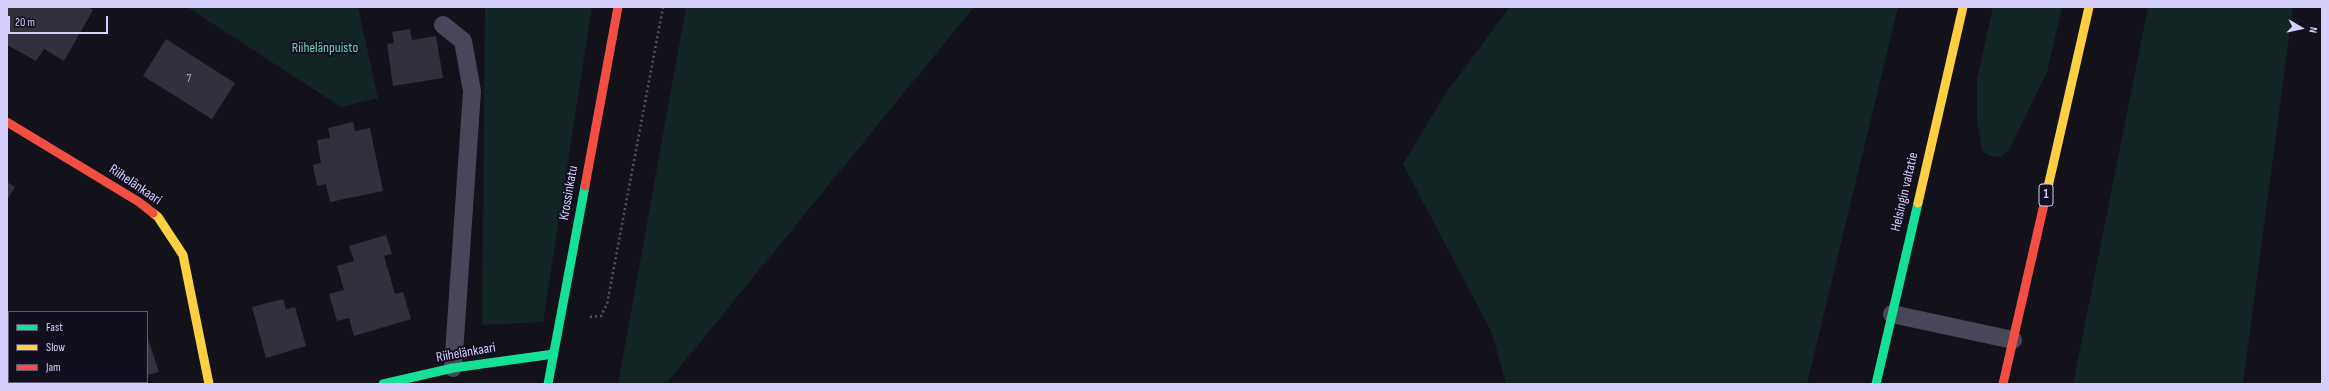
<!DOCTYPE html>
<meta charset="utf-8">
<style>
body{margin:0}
#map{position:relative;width:2329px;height:391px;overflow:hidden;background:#13121a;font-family:"Sofia Sans Condensed",sans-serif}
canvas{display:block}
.frame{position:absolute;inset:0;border:8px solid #d4cffb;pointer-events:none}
.legend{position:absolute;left:8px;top:311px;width:140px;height:72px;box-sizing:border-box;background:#110e1d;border:1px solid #5f5b76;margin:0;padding:5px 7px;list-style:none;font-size:12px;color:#d4cffb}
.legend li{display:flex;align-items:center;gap:8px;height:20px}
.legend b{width:20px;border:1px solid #5f5b76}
.north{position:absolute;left:2281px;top:8px;width:40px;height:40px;-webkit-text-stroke:3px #110e1d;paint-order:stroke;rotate:99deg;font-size:11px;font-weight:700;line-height:16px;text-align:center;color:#d4cffb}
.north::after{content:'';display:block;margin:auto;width:14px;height:18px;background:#d4cffb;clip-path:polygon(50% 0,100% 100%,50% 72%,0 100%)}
.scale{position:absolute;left:8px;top:16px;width:100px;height:18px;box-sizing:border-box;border:2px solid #d4cffb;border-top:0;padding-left:5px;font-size:12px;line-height:14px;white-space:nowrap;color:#d4cffb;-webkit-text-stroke:3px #110e1d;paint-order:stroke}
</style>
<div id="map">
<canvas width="2329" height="391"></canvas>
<div class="frame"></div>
<ul class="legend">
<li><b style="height:5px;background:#16e098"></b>Fast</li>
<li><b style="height:5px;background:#ffcf43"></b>Slow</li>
<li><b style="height:5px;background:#f24e42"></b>Jam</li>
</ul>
<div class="north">N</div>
<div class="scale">20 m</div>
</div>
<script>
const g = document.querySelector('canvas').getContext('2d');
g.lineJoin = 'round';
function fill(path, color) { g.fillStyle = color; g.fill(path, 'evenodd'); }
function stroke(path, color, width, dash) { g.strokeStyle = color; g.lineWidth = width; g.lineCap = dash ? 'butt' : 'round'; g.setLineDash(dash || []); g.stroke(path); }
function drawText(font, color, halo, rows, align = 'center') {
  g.font = font + ' "Sofia Sans Condensed",sans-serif'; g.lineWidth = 4; g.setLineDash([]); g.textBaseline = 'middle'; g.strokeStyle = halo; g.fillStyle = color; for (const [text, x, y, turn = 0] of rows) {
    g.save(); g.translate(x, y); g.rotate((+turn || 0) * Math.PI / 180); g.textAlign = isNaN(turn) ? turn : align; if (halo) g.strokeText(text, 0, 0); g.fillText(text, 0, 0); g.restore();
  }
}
fill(new Path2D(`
 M187 7H358L378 98 341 107Z
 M485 7H592L543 322 482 325Z
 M686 7H974L666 384H618Z
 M1510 7H1898L1807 384H1506L1492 333 1403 164 1446 93Z
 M1993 7H2062L2047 72 2010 148 2002 157 1989 156 1982 150 1977 120V79Z
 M2148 7H2293L2243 384H2073Z`), '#122424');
fill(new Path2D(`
 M7 7H88L93 10 64 61 44 49 36 61 7 45Z
 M410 29 412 40 436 36 443 78 393 86 387 44 394 43 392 32Z
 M166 39 235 83 212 119 143 76Z
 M353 122 355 131 370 128 383 191 330 202 326 184 317 186 313 165 321 163 317 140 330 138 328 128Z
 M7 182 15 187 7 200Z
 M386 235 392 254 384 256 395 294 403 292 411 319 354 336 349 318 337 321 329 294 344 290 337 266 354 261 349 246Z
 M283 299 286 309 295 307 306 346 266 358 252 307Z
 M147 336 159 372 147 375Z
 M55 382H134L135 384H56Z`), '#31303c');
stroke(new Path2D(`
 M590 317 601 316 607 304 663 7`), '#4b5863', 2.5, [2, 3]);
stroke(new Path2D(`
 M443 25 463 41 472 91 453 368
 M1892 314 2013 340`), '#48475a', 18);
stroke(new Path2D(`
 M383 384 453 368 554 354
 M548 384 585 186
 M1876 384 1918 203`), '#16e098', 9);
stroke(new Path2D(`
 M2045 200 2089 7
 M1918 203 1963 7
 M153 213 158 217 183 255 209 384`), '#ffcf43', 9);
stroke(new Path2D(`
 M7 122 139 202 153 213
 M585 186 618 7
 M2003 384 2045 200`), '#f24e42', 9);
drawText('12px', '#aba7cb', null, [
 ["7",189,79]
]);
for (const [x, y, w] of [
 [2046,195,14]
]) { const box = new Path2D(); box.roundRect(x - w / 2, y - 11, w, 22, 3); g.fillStyle = '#110e1d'; g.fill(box); stroke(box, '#d4cffb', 1); }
drawText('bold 13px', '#d4cffb', null, [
 ["1",2046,195]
]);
drawText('14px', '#62d3b8', '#110e1d', [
 ["Riihelänpuisto",325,48]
]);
drawText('14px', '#d4cffb', '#110e1d', [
 ["Riihelänkaari",135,185,34],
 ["Helsingin valtatie",1905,192,-77],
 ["Krossinkatu",569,193,-80],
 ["Riihelänkaari",466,353,-10]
]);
</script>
